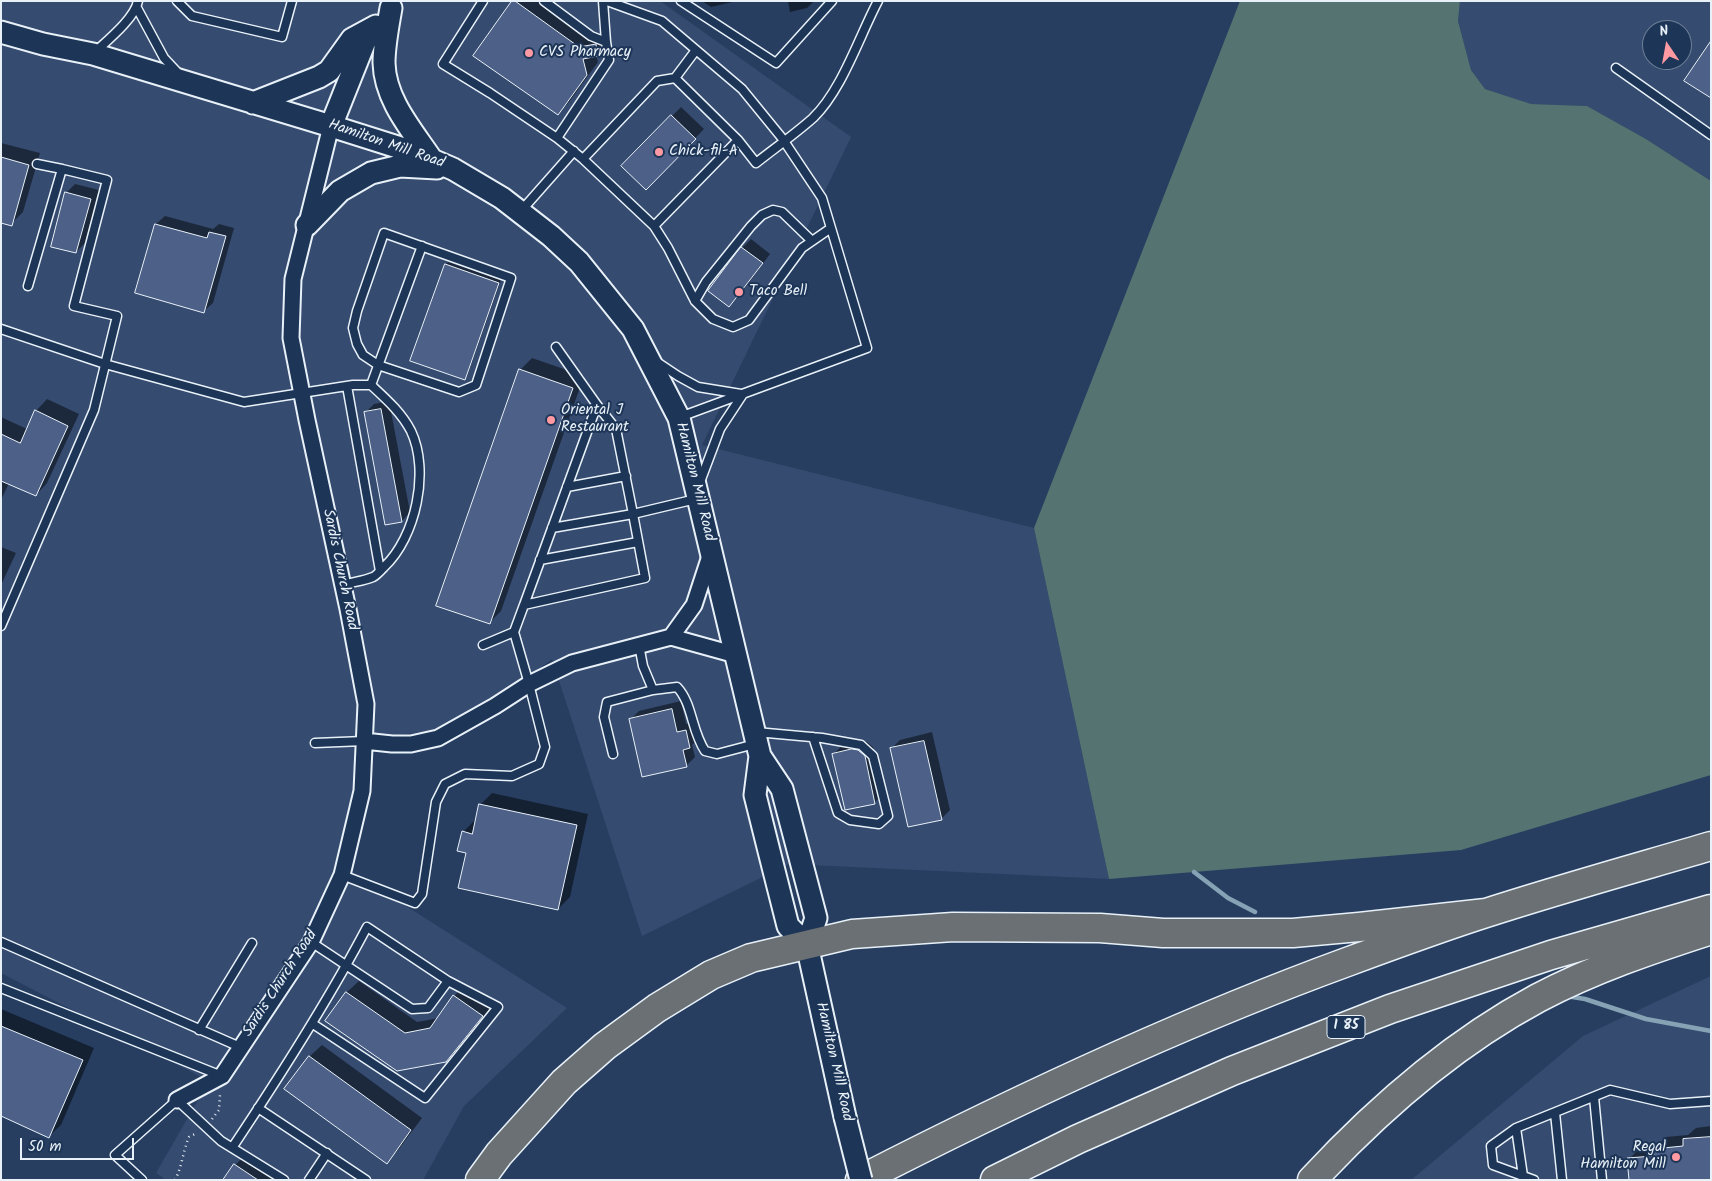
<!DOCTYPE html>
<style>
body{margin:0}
#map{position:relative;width:1712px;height:1181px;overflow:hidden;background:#273e61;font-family:Kalam,sans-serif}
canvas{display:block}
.frame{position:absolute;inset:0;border:2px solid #e8f1f8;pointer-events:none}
.north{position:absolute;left:1642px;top:20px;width:50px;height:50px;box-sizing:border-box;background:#1d3557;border:1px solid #6e8097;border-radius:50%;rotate:348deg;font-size:14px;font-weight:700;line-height:20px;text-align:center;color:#e8f1f8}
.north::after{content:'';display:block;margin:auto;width:18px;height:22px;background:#ff9aa2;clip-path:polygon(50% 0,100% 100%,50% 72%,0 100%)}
.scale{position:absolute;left:20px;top:1138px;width:114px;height:22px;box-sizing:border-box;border:2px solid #e8f1f8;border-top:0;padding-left:6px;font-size:15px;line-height:18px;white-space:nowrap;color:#e8f1f8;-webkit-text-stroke:4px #1d3557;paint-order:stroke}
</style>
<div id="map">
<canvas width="1712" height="1181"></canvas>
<div class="frame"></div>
<div class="north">N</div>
<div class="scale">50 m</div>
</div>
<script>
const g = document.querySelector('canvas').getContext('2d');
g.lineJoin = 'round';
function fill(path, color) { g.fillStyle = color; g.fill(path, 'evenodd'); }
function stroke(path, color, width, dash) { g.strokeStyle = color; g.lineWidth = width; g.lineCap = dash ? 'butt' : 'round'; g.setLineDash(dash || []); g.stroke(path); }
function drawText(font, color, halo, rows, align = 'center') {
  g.font = font + ' Kalam,sans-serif'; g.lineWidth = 4; g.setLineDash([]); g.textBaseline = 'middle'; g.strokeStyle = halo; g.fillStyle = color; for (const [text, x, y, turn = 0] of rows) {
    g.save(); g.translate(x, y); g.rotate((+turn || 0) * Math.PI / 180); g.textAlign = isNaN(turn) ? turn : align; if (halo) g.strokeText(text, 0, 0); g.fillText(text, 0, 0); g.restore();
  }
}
fill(new Path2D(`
 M1 1H660L851 137 702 445 1034 528 1109 879 789 864 642 936 552 659 460 727 368 739 357 850 346 868 567 1008 464 1106 423 1180H166L156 1173 209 1081 1 973Z
 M1460 1H1711V181L1646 139 1587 106 1530 104 1485 89 1471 70 1458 21ZM1652 30H1682V60H1652Z
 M1711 976V1180H1411L1583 1036Z`), '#364b70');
fill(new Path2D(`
 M1240 1H1460L1458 21 1471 70 1485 89 1531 104 1587 106 1646 139 1711 181V775L1461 850 1109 879 1034 528Z`), '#547371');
fill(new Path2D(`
 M514 1H543L591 35 608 33 610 43 596 55 598 62 569 102 557 114Z
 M702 1H737L711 7Z
 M788 1H814L807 8 790 12Z
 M681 107 704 129 646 189 623 166Z
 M1 143 40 153 23 212 11 224 1 221Z
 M75 184 99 190 85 243 76 252 66 193Z
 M165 216 213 229 219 224 234 228 213 303 204 311 137 292 156 224Z
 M751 239 770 254 738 297 729 305 742 248Z
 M448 262 501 280 467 376 465 379 446 264Z
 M532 358 584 376 501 611 489 623 520 370Z
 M47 399 79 414 47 483 36 495 9 483 1 500V417L27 429 36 411Z
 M389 401 410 512 402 521 365 413 374 404Z
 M1 547 16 553 1 585Z
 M681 701 686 724 695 722 699 738 692 745 695 757 686 766 631 719 639 711Z
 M932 732 950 810 941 819 892 748 900 740Z
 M862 741 867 742 873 747 883 794 874 803 834 754 842 745Z
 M492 793 588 814 570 897 558 909 467 852 463 832 475 820 476 821 480 805Z
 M359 981 417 1022 439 1018 454 996 466 984 494 1003 458 1049 446 1061 327 1021 347 992Z
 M1 1009 94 1048 61 1125 49 1136 1 1115Z
 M322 1045 422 1118 398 1150 386 1162 286 1089 310 1056Z
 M1711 1126V1180L1629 1159 1641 1147 1658 1145 1666 1137 1688 1135 1696 1128Z
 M247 1153 287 1180H225L235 1165Z`), '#0007');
stroke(new Path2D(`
 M1194 872 1228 898 1255 912
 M1566 996 1585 999 1646 1019 1711 1031`), '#86a3b5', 4.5);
const building = new Path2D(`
 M512 1H515L579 47 596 44 598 56 583 59 587 75 558 115 473 56Z
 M1711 41V98L1684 81Z
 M671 115 696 139 646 190 621 166Z
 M1 157 29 165 12 226 1 223Z
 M65 192 91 199 76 253 51 247Z
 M155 224 207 238 209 232 226 236 204 313 135 293Z
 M741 247 763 263 729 307 708 291Z
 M445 264 499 283 465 380 410 361Z
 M519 369 573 388 490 624 436 606Z
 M381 409 402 522 385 525 364 412Z
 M35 410 68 426 36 496 1 481V434L20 443Z
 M672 709 677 732 686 730 690 748 683 750 687 767 642 777 629 719Z
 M924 741 942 820 908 827 890 748Z
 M852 749 858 750 865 756 875 804 845 810 832 754Z
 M479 804 577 825 558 910 458 888 466 853 457 851 462 831 472 834Z
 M346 992 405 1033 430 1028 453 995 483 1016 446 1062 397 1071 325 1021Z
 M1 1026 83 1060 49 1138 1 1116Z
 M309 1056 411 1130 387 1164 284 1089Z
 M1711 1137V1180H1629L1627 1158 1654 1156 1653 1149 1683 1146V1139Z
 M234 1164 258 1180H223Z`);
fill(building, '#4d6188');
stroke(building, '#e8f1f8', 1);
const lane = new Path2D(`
 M177 1 192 16 282 37 292 1
 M483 1 443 64 490 93 557 138 583 159 654 226 668 248 695 301 713 319 733 327 749 320 802 248 831 228
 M544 1 591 36 606 42 609 60 557 138
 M603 1 606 42
 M607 1 662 21 742 89 782 138 822 198 867 348 680 417
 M681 1 776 63 832 1
 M137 8 164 58 178 73
 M95 52C108 40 135 18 138 1
 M1616 68 1711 135
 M738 140 756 163C775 148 795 134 813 118 842 90 859 37 878 1
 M583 159 657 81 675 78 696 50
 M37 164 62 169
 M521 211 574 151
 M654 226 738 140 675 78
 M384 233 511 278 476 385 459 392 378 365 363 355 357 344 353 328 357 311Z
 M695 301 706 282 751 226 762 215 773 210 782 212 812 241
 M1 329 105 364 244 402 353 385H371L422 246
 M657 362 678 376 698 387 741 394
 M347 386 380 571
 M700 482 720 429 743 394
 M567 487 626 476
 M552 528 633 514 616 429 597 405
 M540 560 638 542
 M343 585C352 582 364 581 373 577 377 575 381 570 384 567 416 537 430 471 411 431 401 412 386 399 371 385
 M524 605 597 405 556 347
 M1 626 94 410 117 316 74 306 107 180 62 169 28 286
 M483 645 514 632
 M639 645 643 666 653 690 677 687C693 704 691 730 705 751L717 754 755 744
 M756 732 822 738 861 745 873 756 888 816 879 824 850 820 838 813 813 737
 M315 743 364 741
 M613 754 604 717 607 702 653 690
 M342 875 415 903 422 894 436 802 445 784 465 774 512 776 539 764 545 747 529 684 514 632 524 605 645 578 633 514 696 499
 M1 942 240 1047
 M1 988 222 1076
 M313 1024 425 1098 498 1007 448 981
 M199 1030 252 943
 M1594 1097 1602 1180
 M258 1108 366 1180
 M1555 1113 1562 1180
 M1516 1128 1523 1176
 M232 1148C280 1076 327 1003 367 927L448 981 428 1008 412 1009 311 942
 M142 1180 115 1155 177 1100 221 1141 284 1180
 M309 1180 327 1153
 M1534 1180 1493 1165 1491 1146 1516 1128 1610 1090 1670 1104 1711 1101`);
const street = new Path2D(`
 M671 637 694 605 711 553
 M364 741 392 744H411L438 738 495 706 529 684 572 663 671 637 736 655
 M177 1100 222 1076 311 942 342 875 362 791 366 704 348 609 307 420 291 338 293 279 331 126`);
const secondary = new Path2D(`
 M391 8C388 26 384 45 384 63 385 100 412 130 432 160
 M1 32 43 44 93 54 331 126 407 150 432 160 453 169 502 198 551 236 579 262 633 329 679 418 760 756 755 795 769 851 788 926 807 945
 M253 103 319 77 329 71 352 39 376 26
 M331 126 365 41 374 28
 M307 225 340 191 371 173 400 166 437 168
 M760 756 782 789 816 918 807 945 845 1117`);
const highway = new Path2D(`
 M480 1180 499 1154 564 1082 605 1046 657 1008 711 975 751 958 852 934 953 927 1100 928 1163 933H1293L1359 927 1486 913
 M860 1180C1018 1099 1180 1023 1347 962 1393 945 1439 928 1486 913 1560 889 1636 868 1711 846
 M995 1180 1078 1139 1232 1071 1390 1009 1551 955 1711 909
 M1312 1180C1378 1109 1452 1044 1538 998 1593 969 1652 949 1711 930`);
stroke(lane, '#e8f1f8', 11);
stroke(street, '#e8f1f8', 19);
stroke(secondary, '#e8f1f8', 25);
stroke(highway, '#e8f1f8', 31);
stroke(new Path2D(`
 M212 1119 219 1110 220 1095
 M175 1180C182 1167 183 1151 189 1137L197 1133`), '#e8f1f8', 2.5, [1, 4]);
stroke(lane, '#1d3557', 8);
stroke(street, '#1d3557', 15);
stroke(secondary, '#1d3557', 21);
stroke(highway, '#6a7074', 28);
const secondaryBridge = new Path2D(`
 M845 1117 861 1180`);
stroke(secondaryBridge, '#e8f1f8', 25, []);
stroke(secondaryBridge, '#1d3557', 21);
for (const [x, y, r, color] of [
 [529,53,5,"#ff9aa2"],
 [659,152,5,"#ff9aa2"],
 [739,292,5,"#ff9aa2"],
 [551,420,5,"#ff9aa2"],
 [1676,1157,5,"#ff9aa2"]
]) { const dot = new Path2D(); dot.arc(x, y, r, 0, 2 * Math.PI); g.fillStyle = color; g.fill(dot); stroke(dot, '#1d3557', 2); }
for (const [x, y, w] of [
 [1346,1027,38]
]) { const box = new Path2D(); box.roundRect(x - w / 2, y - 11.5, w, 23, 4); g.fillStyle = '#1d3557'; g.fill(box); stroke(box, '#e8f1f8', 1); }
drawText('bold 14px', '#e8f1f8', null, [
 ["I 85",1346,1027]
]);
drawText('15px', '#e8f1f8', '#1d3557', [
 ["CVS Pharmacy",539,53],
 ["Chick-fil-A",669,152],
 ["Taco Bell",749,292],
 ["Oriental J",561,411],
 ["Restaurant",561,428],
 ["Regal",1666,1148,"right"],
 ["Hamilton Mill",1666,1165,"right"]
], 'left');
drawText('15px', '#e8f1f8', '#1d3557', [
 ["Hamilton Mill Road",386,145,19],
 ["Hamilton Mill Road",694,482,76],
 ["Sardis Church Road",339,570,78],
 ["Sardis Church Road",281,984,-57],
 ["Hamilton Mill Road",833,1062,77]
]);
</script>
